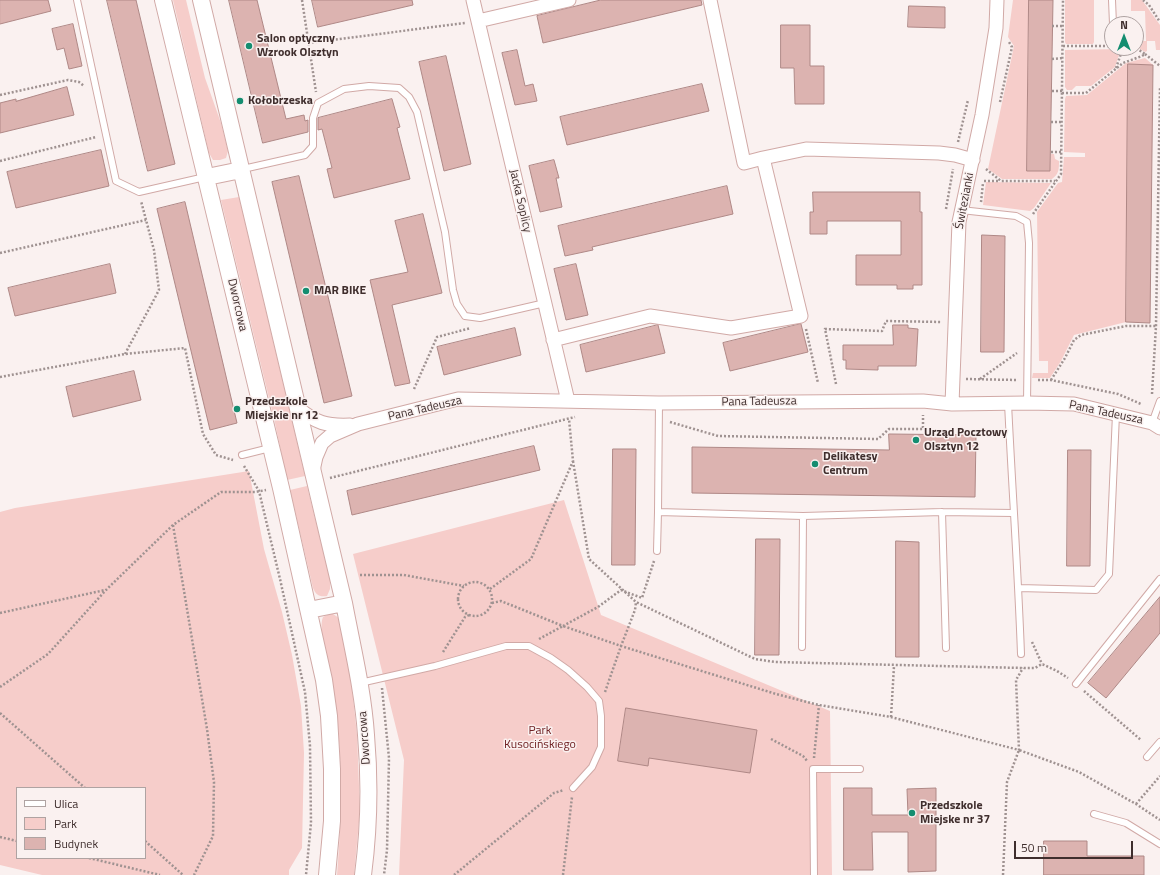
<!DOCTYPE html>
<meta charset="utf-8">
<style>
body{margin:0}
#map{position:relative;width:1160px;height:875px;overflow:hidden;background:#faf1f0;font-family:"Titillium Web",sans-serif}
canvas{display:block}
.legend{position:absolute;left:16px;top:787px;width:130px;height:72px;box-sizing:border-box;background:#faf1f0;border:1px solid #afa3a2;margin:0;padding:5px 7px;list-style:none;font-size:12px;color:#3f2e2d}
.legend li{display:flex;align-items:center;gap:8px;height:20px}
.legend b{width:20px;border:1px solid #afa3a2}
.north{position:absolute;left:1104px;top:16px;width:40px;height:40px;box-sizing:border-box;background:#faf1f0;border:1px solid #afa3a2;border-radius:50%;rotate:0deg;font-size:11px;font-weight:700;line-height:16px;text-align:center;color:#3f2e2d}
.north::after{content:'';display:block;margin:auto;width:14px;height:18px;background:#148d70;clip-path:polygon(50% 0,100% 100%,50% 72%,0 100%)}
.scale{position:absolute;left:1014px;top:841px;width:119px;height:18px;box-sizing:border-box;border:2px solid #3f2e2d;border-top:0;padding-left:5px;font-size:12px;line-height:14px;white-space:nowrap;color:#3f2e2d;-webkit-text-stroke:3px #faf1f0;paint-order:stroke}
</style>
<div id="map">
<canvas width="1160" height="875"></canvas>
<ul class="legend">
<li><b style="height:5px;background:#fff"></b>Ulica</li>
<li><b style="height:11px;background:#f6cdca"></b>Park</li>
<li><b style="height:11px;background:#dcb3b0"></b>Budynek</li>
</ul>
<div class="north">N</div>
<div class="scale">50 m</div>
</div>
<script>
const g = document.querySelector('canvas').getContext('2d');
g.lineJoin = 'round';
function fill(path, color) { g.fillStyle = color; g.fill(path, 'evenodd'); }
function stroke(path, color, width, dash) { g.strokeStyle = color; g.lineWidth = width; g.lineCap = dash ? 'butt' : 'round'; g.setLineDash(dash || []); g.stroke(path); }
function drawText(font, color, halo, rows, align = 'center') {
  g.font = font + ' "Titillium Web",sans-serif'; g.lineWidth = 3; g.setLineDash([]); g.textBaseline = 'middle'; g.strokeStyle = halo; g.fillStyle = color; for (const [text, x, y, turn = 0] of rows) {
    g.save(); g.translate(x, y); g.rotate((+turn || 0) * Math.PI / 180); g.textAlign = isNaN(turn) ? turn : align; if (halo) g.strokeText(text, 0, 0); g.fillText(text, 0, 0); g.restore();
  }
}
fill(new Path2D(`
 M173 0H186L205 78 221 123 228 151 226 158 220 160H213L209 153Z
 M1013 0H1029L1028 171H1050L1051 154H1054L1055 159 1059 161C1059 169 1059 174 1052 179H1002L988 169 1014 46 1008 37Z
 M1065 0H1094V42L1093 44H1066L1065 42Z
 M1131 0H1142L1160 25V50H1156L1155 41H1147V51L1145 52 1140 49 1137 41H1146L1145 11H1131Z
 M1121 49 1115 67 1091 86H1076L1072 90H1067L1065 87V50Z
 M1145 58 1153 65H1129L1126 322 1074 335 1061 361 1050 378H1032L1033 373H1048V361H1039L1037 212 1058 183 1062 182 1064 157H1085V153L1064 152 1065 99 1066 96 1087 95 1126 63Z
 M986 182 1051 183 1034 208 1030 211 983 205Z
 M239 197 305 476 287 480 275 423 221 200Z
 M249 471 264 549 282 612 292 655 301 706 304 753 302 848 289 870V875H42L0 865V512L15 508ZM17 788H145V858H17Z
 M307 486 330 579V589L327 596C319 597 316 595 313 588L290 490Z
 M564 500 601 615 830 711 832 875H399L404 760 353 554Z
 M329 614H333L339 618 342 629 352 687 357 735 360 811 354 875H337C343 806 343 740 330 671 327 658 318 629 323 617Z`), '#f6cdca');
const building = new Path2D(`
 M0 0H48L51 11 0 24Z
 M107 0H136L175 164 148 171Z
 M229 0H257L286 119 304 115 305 121 308 120V132L263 143Z
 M312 0H412L413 5 318 27Z
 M601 0H701L702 5 543 43 537 16Z
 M1029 0H1053L1050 171H1027Z
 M909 6 945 7V28L908 27Z
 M73 24 82 66 69 69 64 48 57 50 52 29Z
 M781 25H810V66H824V104H795L794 68H781Z
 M517 50 525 86 533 84 537 101 515 105 502 53Z
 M446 56 471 164 444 171 419 62Z
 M1128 64 1153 65 1150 323 1126 322Z
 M702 84 709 111 567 145 560 117Z
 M67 87 74 115 0 133V103L16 99V101Z
 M392 99 400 127 397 128 410 179 334 198 327 169 332 168 322 129 318 130V118Z
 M101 150 109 186 16 208 7 172Z
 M554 160 559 178H556L562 207 540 212 529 166Z
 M299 176 352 396 324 403 272 182Z
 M727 186 733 214 592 247 593 250 565 256 558 226Z
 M813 192H920V212H922V285H913V289H897V285H856V255H901V221H827V234H810V212H813Z
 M185 202 237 423 210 430 157 209Z
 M423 214 442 293 392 305 410 383 395 386 370 280 408 272 395 221Z
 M982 235 1005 236 1004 352H981Z
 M110 264 116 293 15 316 8 288Z
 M576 264 588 315 566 320 554 269Z
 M801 324 808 352 730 371 723 343Z
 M658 325 665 353 586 372 580 345Z
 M893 325H908V328L918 329 916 366H878V370L846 369V360H843V345H893Z
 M515 328 521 355 444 375 437 347Z
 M134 371 141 400 73 417 66 387Z
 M889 434 976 435 975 497 692 493V447L889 450Z
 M534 446 540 470 352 515 347 491Z
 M613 449H636L635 565H612Z
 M1068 450H1091L1090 566H1067Z
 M756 539H780L779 655H755Z
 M896 541 919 542V657H896Z
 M1160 597V633L1106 698 1088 683Z
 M626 708 757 730 750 773 649 758 648 766 618 761Z
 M844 788H872V815H908L907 789 936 788V871L908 872V832H872L873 870H844Z
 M1044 841H1087V856H1144V875H1044Z`);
fill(building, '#dcb3b0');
stroke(building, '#af8886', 1);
const service = new Path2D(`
 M77 0 116 181 139 192 205 177
 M1112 0 1113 24
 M243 169 305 155 313 146V118L318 103 344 89 369 86 399 88 409 97 417 112 445 232 453 290 457 304 465 316 480 318 545 303
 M961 210 1016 216 1027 222 1029 243 1027 403
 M659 403 658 512 803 516 942 512 1013 513
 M1008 403C1012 487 1018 570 1021 654
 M1152 423 1160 401
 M242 455 270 448
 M942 512 946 648
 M657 551 658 512
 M1019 588 1096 590 1109 574 1116 414
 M802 647 803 516
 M360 683 435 666 506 646H529L551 658 568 670 587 687 599 701 601 716V747L592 767 573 788
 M1076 684 1160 579
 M1147 757 1160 742
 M1094 814 1126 823 1160 844
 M814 875 813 769H860`);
const minor = new Path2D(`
 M473 0 568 401
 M710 0 744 163 763 158 806 149 939 153 955 155 973 160
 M478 21 569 0
 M553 340 650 316 731 328 801 316 763 158
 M952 404 959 222 982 115 996 28 997 0
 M298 408C316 423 326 426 350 425
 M313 471 316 457 322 443 330 436 358 424 458 399 659 403 923 401 952 404 1027 403 1074 404 1152 423 1160 428`);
const tertiary = new Path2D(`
 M163 0 281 488 324 680 329 716 332 769V821L327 875
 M201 0 344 603C352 646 363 690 366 735 370 781 369 829 363 875
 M207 177 241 170
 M309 610 344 603`);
stroke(service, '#d1a9a6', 8);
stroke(minor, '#d1a9a6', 15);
stroke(tertiary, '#d1a9a6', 18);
stroke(new Path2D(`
 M302 0 316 92
 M1143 0 1149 5 1160 22
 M1052 26H1063
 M308 43 465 23
 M1063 46H1112
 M1145 54 1160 66
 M1052 59 1063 58
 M1116 68 1123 48
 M1052 91H1062
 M1062 93H1086L1123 63 1142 56 1145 54 1136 48
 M0 95 68 80 79 82 84 86
 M1000 102 1012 47 1009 42
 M1051 122H1062
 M958 142 968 100
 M1051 152H1061
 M0 161 96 137
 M986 169 1001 181H1055
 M984 181H1000
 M981 202 983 183
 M946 209 953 169
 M1033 214 1061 174 1063 0
 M0 253 146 220
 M806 329 818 383
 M125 354 159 290 154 250 141 201
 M0 377 125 354 185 348 203 434 216 455 233 460
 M966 379 1017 380
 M980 379 1017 353
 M1038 380H1051L1118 394 1141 404
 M1051 380 1065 358 1074 340 1081 335 1126 326H1156
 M836 384 825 329 882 331 886 321 941 322
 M414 389 437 337 471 328
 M1152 394 1156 326 1160 87
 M670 422 718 436 878 439 889 429H923V415
 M573 461 589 559 636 602 755 659 775 662 1023 668H1035L1042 664 1057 671 1068 678
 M244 466 259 491 280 579 305 692 310 746 311 823 306 875
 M330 478 575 417
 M173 525 207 729 214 782 213 836 194 875
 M360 575H404L464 586
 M458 599a17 17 0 1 1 34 0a17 17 0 1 1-34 0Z
 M490 589 531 559 573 461 569 419
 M492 603 501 601 563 626 598 607 621 590 642 598 654 561
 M0 613 105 590
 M539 639 563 626 621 646 776 694 819 705 891 717 1019 750 1016 680 1023 668
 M1032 642 1042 664
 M443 652 465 617 469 615
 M0 687 48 654 106 590 173 525 221 492H255L266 490
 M382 688 389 758 387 850 384 875
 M1084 691 1141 740
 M605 692 621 646 635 610 636 602
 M0 713 85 788
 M891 717 894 666
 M771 739 803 756 808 762
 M814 758 819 705
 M1136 804 1160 776
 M0 837 17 841
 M145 841 183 875
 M89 858 160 875
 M454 875 554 793 564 790
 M563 875 572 797
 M1003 875 1007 782 1019 750 1079 772 1136 804 1160 820`), '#9f9291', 2.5, [2, 2]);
stroke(service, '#fff', 6);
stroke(minor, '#fff', 13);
stroke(tertiary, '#fff', 16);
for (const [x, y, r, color] of [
 [249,46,4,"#148d70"],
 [240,101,4,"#148d70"],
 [306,291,4,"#148d70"],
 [237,409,4,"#148d70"],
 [916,440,4,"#148d70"],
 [815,464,4,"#148d70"],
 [912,813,4,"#148d70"]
]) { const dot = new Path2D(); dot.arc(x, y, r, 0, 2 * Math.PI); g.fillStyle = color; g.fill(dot); stroke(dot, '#faf1f0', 1.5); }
drawText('bold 12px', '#3f2e2d', '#faf1f0', [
 ["Salon optyczny",257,39],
 ["Wzrook Olsztyn",257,53],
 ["Kołobrzeska",248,101],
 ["MAR BIKE",314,291],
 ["Przedszkole",245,402],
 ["Miejskie nr 12",245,416],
 ["Urząd Pocztowy",924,433],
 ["Olsztyn 12",924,447],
 ["Delikatesy",823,457],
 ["Centrum",823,471],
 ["Przedszkole",920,806],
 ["Miejske nr 37",920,820]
], 'left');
drawText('12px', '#3f2e2d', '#faf1f0', [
 ["Jacka Soplicy",520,201,77],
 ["Świtezianki",965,201,-79],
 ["Dworcowa",237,305,77],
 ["Pana Tadeusza",759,402,-1],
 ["Pana Tadeusza",425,409,-13],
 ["Pana Tadeusza",1106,413,12],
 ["Dworcowa",365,738,-94]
]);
drawText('12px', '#702123', '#faf1f0', [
 ["Park",540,731],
 ["Kusocińskiego",540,745]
]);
</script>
